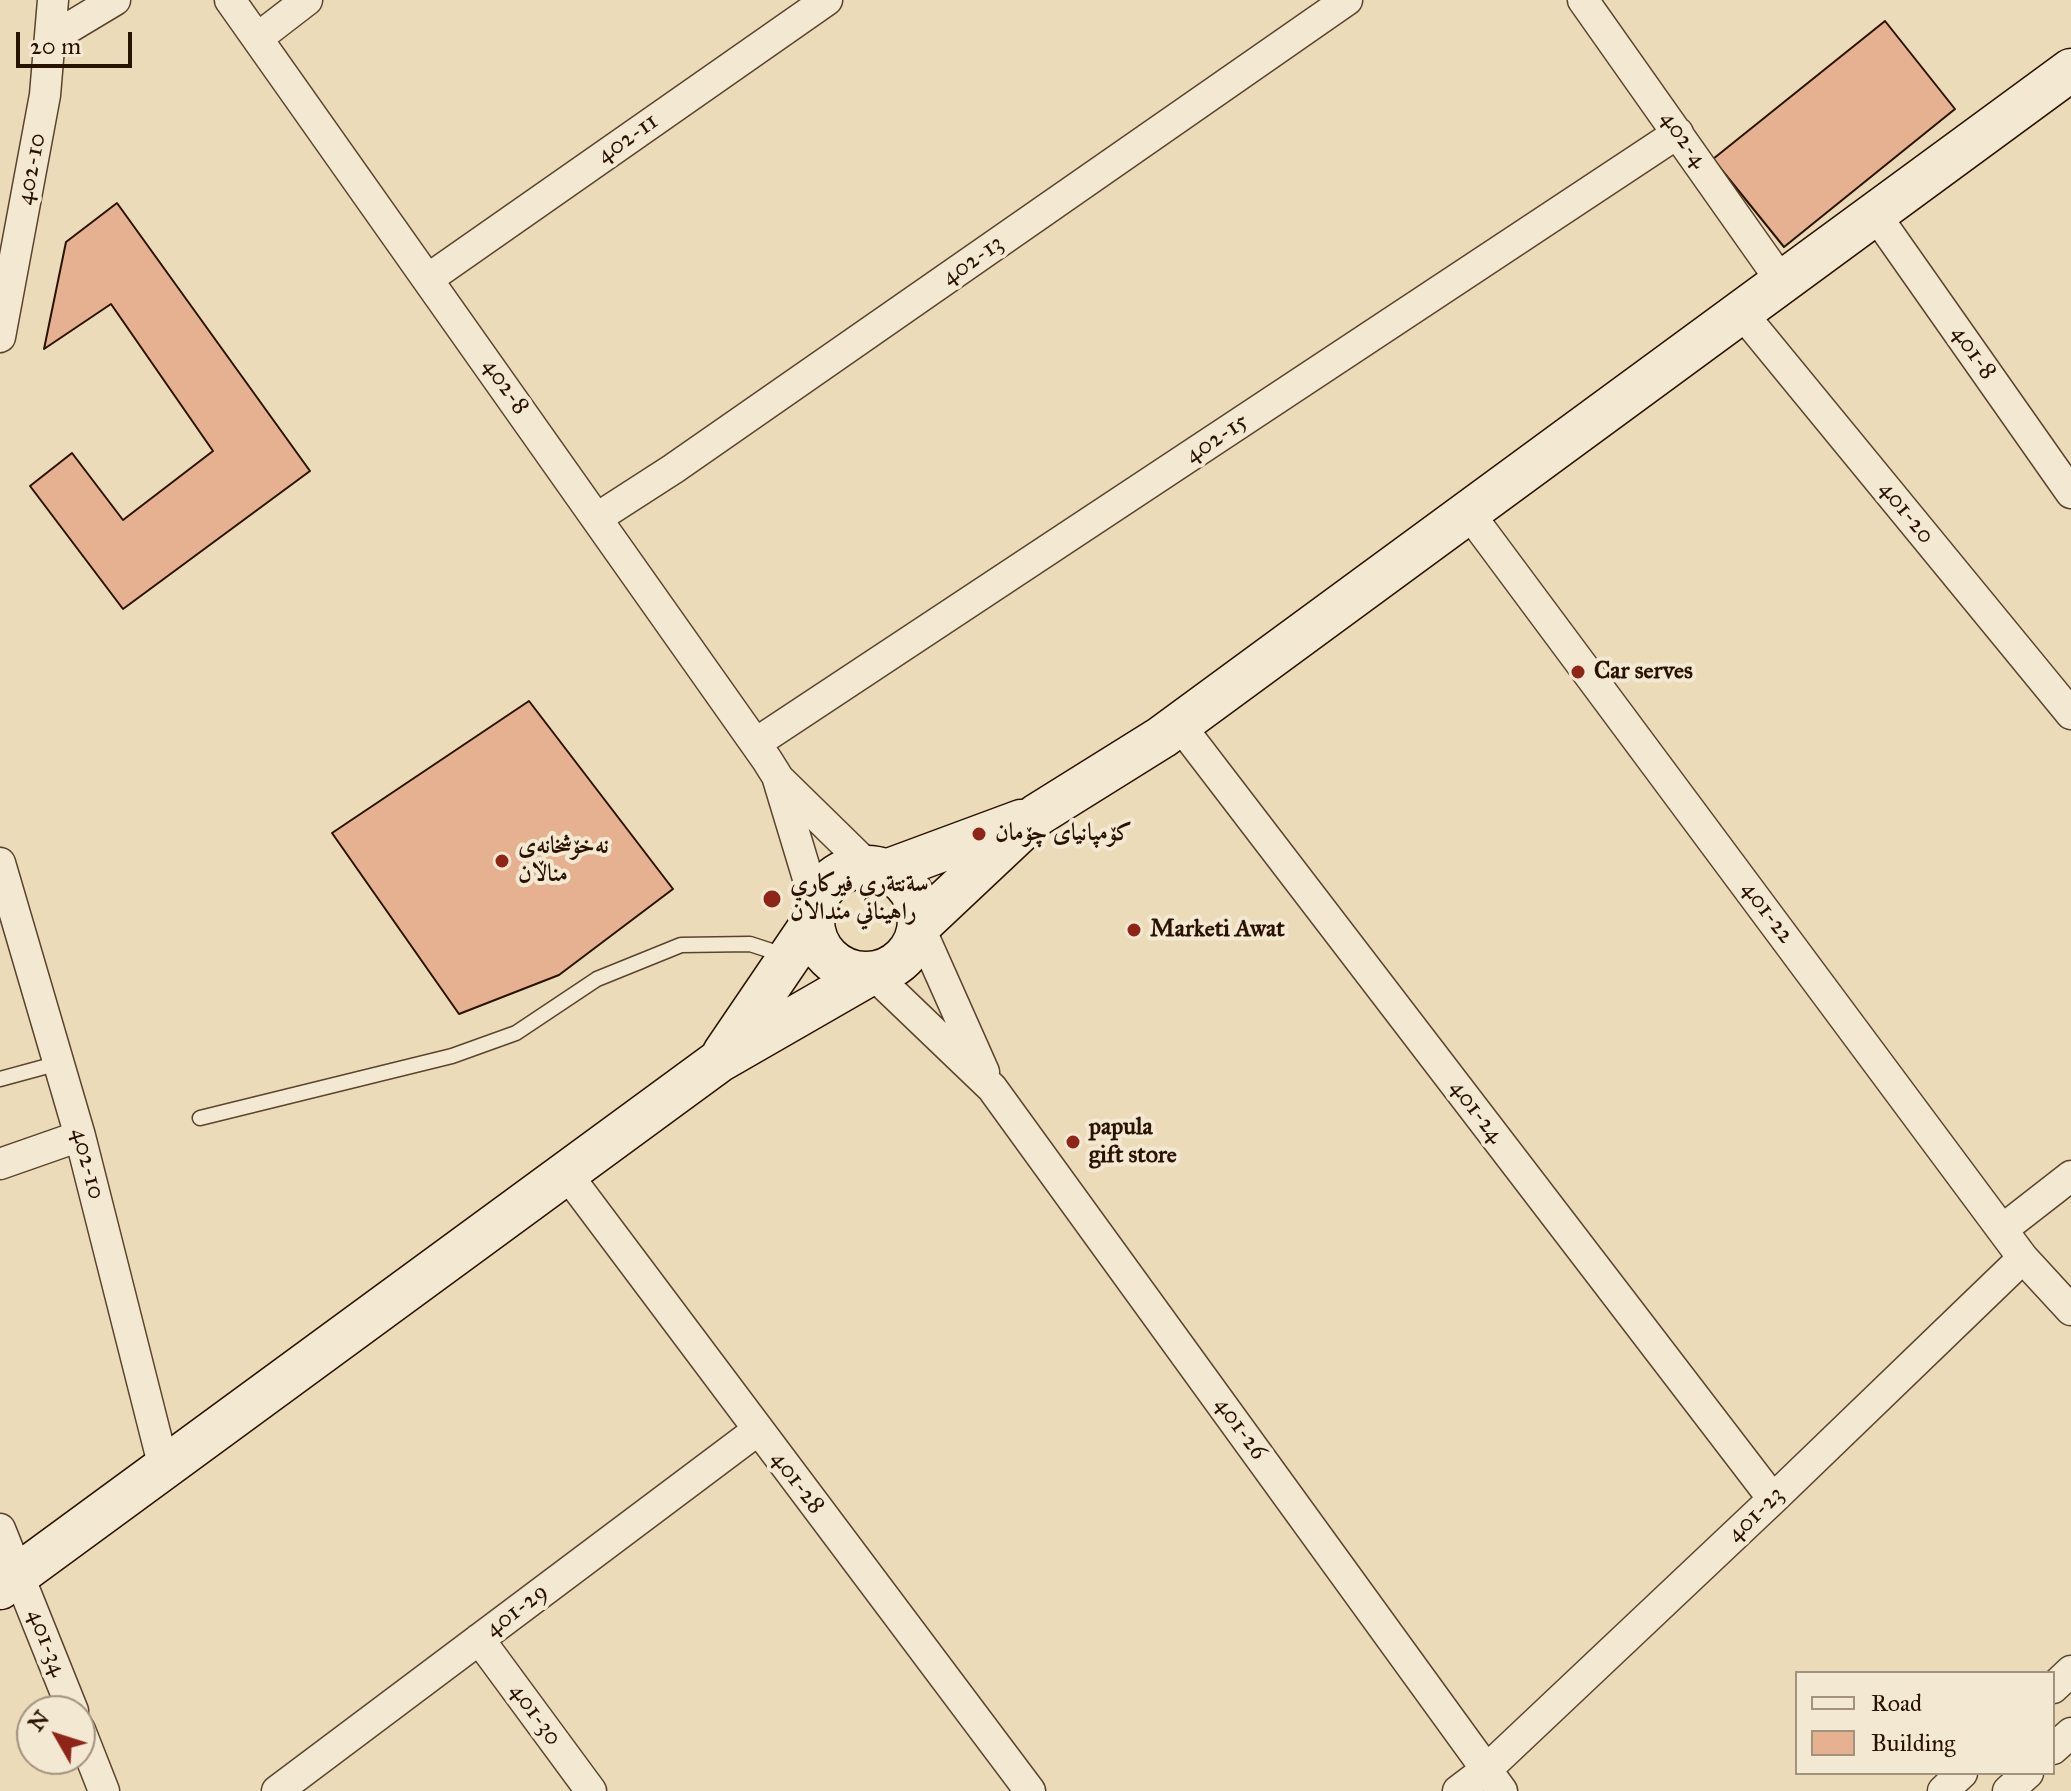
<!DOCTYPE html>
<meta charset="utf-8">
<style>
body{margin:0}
#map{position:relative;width:2071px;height:1791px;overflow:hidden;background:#ecdbb9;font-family:"IM FELL Great Primer",serif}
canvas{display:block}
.legend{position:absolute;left:1795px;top:1671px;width:260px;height:104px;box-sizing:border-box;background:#f3e8d2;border:2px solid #a3927e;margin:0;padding:10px 14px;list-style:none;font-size:24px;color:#2a1200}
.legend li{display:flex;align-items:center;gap:16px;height:40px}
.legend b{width:40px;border:2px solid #a3927e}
.north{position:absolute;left:16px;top:1695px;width:80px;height:80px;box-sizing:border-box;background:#f3e8d2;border:2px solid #a3927e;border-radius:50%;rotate:309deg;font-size:22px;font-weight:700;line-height:32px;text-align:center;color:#2a1200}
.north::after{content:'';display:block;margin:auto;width:28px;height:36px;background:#8f2418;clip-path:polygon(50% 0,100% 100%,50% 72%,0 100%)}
.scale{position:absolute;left:16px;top:32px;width:116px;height:36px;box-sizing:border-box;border:4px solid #2a1200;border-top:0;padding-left:10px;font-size:24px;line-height:28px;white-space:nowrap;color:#2a1200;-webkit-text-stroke:6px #f3e8d2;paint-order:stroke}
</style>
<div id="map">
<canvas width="2071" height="1791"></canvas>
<ul class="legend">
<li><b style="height:10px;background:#f3e8d2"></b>Road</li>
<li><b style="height:22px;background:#e5b190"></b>Building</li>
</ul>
<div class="north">N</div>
<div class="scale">20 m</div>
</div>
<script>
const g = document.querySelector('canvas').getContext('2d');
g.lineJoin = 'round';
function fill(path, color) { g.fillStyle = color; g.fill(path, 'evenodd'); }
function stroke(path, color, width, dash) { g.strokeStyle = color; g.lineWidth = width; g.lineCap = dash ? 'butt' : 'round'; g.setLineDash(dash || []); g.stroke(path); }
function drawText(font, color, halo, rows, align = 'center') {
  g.font = font + ' "IM FELL Great Primer",Amiri,serif'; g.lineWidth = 8; g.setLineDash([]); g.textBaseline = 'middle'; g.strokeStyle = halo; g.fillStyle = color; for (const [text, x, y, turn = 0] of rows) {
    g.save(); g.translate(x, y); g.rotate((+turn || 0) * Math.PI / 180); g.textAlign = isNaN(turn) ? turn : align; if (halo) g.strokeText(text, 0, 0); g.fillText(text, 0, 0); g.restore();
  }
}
const building = new Path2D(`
 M1885 21 1955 109 1784 247 1713 159Z
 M117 203 310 471 123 609 30 486 72 453 123 520 213 451 111 304 44 349 66 242Z
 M529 701 673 889 559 975 459 1014 332 833Z`);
fill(building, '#e5b190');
stroke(building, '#2a1200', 2);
const lane = new Path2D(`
 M0 1079 59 1063
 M200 1118 452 1056 516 1033 597 979 681 945 750 944 787 956`);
const street = new Path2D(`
 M230 0 767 760 777 776 816 905
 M1583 0 1782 282
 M259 37 307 0
 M50 39 115 0
 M1875 214 2071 493
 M428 279 827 0
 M1741 312 2071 714
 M0 337 45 95 53 0
 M1468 512 2023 1258 2071 1310
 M597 518 673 469 1347 0
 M1179 724 1773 1499
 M756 743 1678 133
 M778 778 869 867
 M0 863 80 1136 164 1468
 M919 926 984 1072
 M872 973 992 1088 1502 1791
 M0 1164 80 1136
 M566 1173 1030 1791
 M2003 1229 2071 1176
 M0 1529 73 1711
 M479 1639 591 1791
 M2053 1688 2071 1671
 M80 1730 104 1791
 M2053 1749 2071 1733
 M277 1791 758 1430
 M1458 1791 1487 1769 1773 1499 2023 1258
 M1943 1791 1962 1773
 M2008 1791 2028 1773`);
const secondary = new Path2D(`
 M813 920a53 53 0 1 1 106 0a53 53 0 1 1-106 0Z
 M886 871 1021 821
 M919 926 1037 815 1162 737 2071 70
 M724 1053 813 922
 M0 1588 719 1061 872 973`);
stroke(lane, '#5a442e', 17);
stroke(street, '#5a442e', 33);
stroke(secondary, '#2a1200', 45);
stroke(lane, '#f3e8d2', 14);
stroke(street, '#f3e8d2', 30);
stroke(secondary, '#f3e8d2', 42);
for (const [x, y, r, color] of [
 [1578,672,8,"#8f2418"],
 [979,834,8,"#8f2418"],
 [502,861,8,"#8f2418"],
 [772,899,10,"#8f2418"],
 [1134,930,8,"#8f2418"],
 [1073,1142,8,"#8f2418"]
]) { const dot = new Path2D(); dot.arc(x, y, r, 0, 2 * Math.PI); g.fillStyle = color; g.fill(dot); stroke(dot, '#f3e8d2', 3); }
drawText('24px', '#2a1200', '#f3e8d2', [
 ["402-11",628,139,-35],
 ["402-4",1683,140,55],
 ["402-10",32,169,-79],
 ["402-13",973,261,-35],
 ["401-8",1973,353,55],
 ["402-8",505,387,55],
 ["402-15",1217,439,-34],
 ["401-20",1906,513,51],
 ["401-22",1767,913,53],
 ["401-24",1476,1112,53],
 ["402-10",87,1164,75],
 ["401-26",1240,1429,54],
 ["401-28",797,1483,53],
 ["401-23",1756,1515,-44],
 ["401-29",517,1611,-37],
 ["401-34",46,1643,69],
 ["401-30",535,1715,54]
]);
drawText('bold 24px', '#2a1200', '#f3e8d2', [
 ["Car serves",1594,672],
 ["کۆمپانیای چۆمان",995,834],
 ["نەخۆشخانەی",518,847],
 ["مناڵان",518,875],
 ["سةنتةري فيركاري",790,885],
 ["راهيناني مندالان",790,913],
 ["Marketi Awat",1150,930],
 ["papula",1089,1128],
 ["gift store",1089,1156]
], 'left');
</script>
